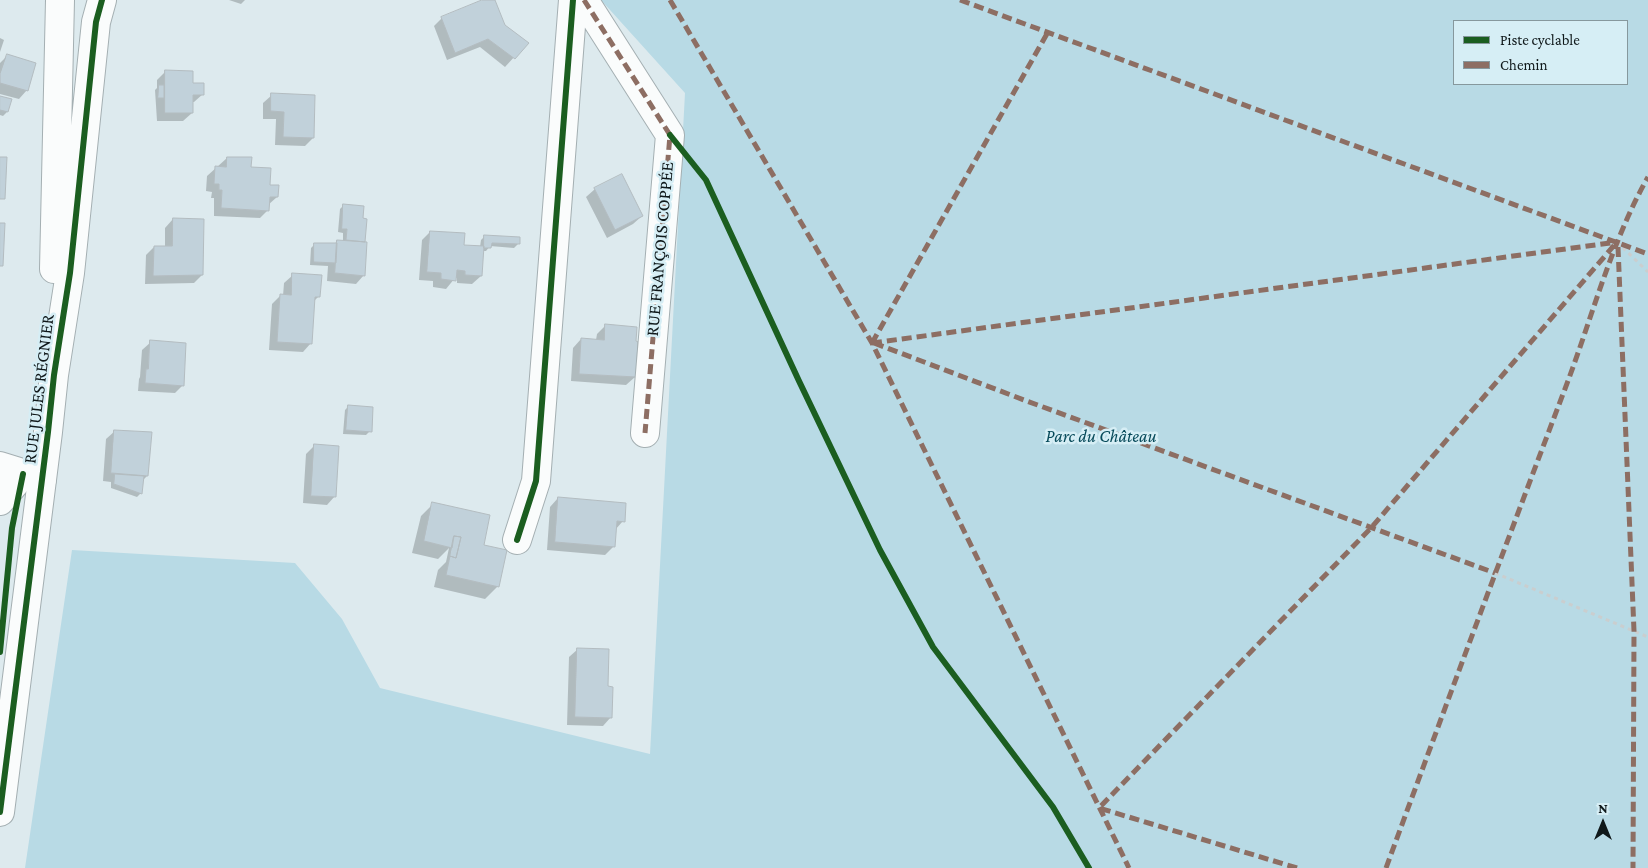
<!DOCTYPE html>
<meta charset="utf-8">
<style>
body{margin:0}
#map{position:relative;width:1648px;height:868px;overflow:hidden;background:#ddeaee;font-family:"Crimson Pro",serif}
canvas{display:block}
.legend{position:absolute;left:1453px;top:20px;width:175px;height:65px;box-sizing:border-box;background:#d6eef5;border:1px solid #86989d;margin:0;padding:6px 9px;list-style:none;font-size:15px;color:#0f181a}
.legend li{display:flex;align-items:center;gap:10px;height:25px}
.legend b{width:25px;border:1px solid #86989d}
.north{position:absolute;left:1578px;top:798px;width:50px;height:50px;-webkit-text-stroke:4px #d6eef5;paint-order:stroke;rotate:0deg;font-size:14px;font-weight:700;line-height:20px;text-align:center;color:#0f181a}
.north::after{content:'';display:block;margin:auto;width:18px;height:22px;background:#0f181a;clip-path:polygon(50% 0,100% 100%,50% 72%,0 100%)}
</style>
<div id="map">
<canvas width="1648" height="868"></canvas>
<ul class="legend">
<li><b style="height:6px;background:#1b5e20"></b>Piste cyclable</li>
<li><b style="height:6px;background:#8d6e63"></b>Chemin</li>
</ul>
<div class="north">N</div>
</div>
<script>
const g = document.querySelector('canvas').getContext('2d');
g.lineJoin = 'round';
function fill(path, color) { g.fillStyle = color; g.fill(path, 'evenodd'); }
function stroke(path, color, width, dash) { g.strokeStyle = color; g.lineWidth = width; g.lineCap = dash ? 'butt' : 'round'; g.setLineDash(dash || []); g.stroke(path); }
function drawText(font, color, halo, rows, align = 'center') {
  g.font = font + ' "Crimson Pro",serif'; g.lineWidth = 5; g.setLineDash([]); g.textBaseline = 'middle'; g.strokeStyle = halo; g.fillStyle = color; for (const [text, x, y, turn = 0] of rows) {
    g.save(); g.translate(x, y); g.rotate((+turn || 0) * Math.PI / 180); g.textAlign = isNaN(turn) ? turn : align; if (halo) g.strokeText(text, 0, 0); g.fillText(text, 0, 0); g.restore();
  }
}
fill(new Path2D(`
 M601 0H1648V868H25L72 550 295 563 342 619 380 688 650 754 685 93ZM1454 21H1627V84H1454Z`), '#b8dae5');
fill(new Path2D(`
 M229 0H245L241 4Z
 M486 0H494L504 25 527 43 505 67 480 47 447 60 434 26 442 18Z
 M0 38 4 40 0 52Z
 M7 56 27 90 19 99 0 94V63Z
 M165 72 192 84 203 94 194 102H192V113L183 121H157L155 90 157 88V80Z
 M272 95 313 138 305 146 275 145 276 119H263V103Z
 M0 97 10 100 7 112 3 116 0 115Z
 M227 158 250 168 269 186 277 197 268 205V210L260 218 214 216V198H211L212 192 206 191 207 176Z
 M595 189 642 216 633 224 607 238 586 197Z
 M344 205 364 241V275L356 284 327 281 328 266 310 265 311 248 315 244 334 245 337 241H343V233L338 232 340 209Z
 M173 219 202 275 194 283 145 284 146 255 154 247H165V228Z
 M430 232 463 246 480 247 481 240 485 236 518 244 514 248 490 246 486 251H483L481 276 472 284 457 283V278H455L446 289 433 287V281L419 280 422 240Z
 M293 275 319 296 313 302 311 343 303 352 269 350 272 304 280 296H283L284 283Z
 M605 326 635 377 626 385 571 381 573 348 581 339 596 340 597 334Z
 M151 342 183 385 175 393 138 391 139 379 140 377 142 350Z
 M349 406 370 431 366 435 343 434 345 410Z
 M115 431 147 476 142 481 141 493 137 497 111 488V482L103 481 106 439Z
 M315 445 335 496 327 505 303 503 306 454Z
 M558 498 623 521 615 530 614 546 605 555 547 550 550 507Z
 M433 504 482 546 498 586 485 599 434 587 438 570 446 562 449 548 438 559 412 553 421 516Z
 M578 649 611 717 603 726 567 725 569 657Z`), '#0003');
const building = new Path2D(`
 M482 0H495L505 25 529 43 515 59 488 39 455 53 441 17Z
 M7 54 36 63 28 91 0 83V74Z
 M165 70 193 71V83H204V95H193V113H165Z
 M159 85H164V98H158Z
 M271 93 315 95 314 138 283 137 284 112 271 111Z
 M0 96 12 99 8 112 0 110Z
 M0 157H7L5 199H0Z
 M227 157H252L251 167 271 168 270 185H279L278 197H270L269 211 221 208 222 190H219V184H214L215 166 226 167Z
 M622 174 643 216 615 230 594 188Z
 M343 204 364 206 363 218 367 219 365 242 346 240 347 229H342Z
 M173 218 204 219 203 275 153 276 154 246H172Z
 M0 223H5L3 266H0Z
 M430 231 465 233 464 245 484 246 482 276 465 275V271L457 270 456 281 441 279V273L427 272Z
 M484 235 520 237V244L492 243 491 248H484Z
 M337 240 367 242 365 276 335 273Z
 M314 243H337L336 263 314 262Z
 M292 273 322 275 320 297H315L312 344 277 342 280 294 291 295Z
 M605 324 637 327 636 341 638 342 636 377 579 374 581 338 604 340Z
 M150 340 186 343 184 386 145 383 146 369H148Z
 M348 405 373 407 372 432 346 430Z
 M114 430 152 432 148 476 111 473Z
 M314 444 339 446 336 497 311 496Z
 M115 474 144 476 142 494 114 484Z
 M558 497 626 503 625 522 617 521 615 547 555 542Z
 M432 502 490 515 484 545 507 550 499 587 446 575 450 556 456 558 461 537 454 536 452 548 424 541Z
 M454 536 461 537 456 558 450 556Z
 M577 648 609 649 608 686 613 687 612 718 575 717Z`);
fill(building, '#c1d1da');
stroke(building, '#b3bcc0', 1);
const street = new Path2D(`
 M584 0 670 135 645 433
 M0 466 42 479
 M0 501 23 474
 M517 540 536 481 573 0`);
const secondary = new Path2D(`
 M54 269 60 0
 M0 812 48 432 54 375 70 273 96 22 102 0`);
stroke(street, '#a4afb2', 30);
stroke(secondary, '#a4afb2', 30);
stroke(new Path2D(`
 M1617 242 1648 272
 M1495 573 1648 637`), '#cacecf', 3, [4, 4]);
stroke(street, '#fafcfc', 28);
stroke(secondary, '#fafcfc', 28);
stroke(new Path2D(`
 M584 0 670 135 645 433
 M670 0 872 343 1129 868
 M960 0 1648 254
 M1618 247 1634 631 1633 868
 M872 343 1617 242
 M872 343 1048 32
 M874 343 1024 400 1495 573
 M1297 868 1099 808 1371 528 1617 242
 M1386 868C1444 710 1503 552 1563 394 1591 322 1610 244 1648 177`), '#8d6e63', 5, [10, 5]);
stroke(new Path2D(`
 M670 135 706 180 799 381 880 550 933 647 1053 807 1089 868
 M517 540 536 481 573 0
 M0 652 12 528 23 474
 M0 812 48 432 54 375 70 273 96 22 102 0`), '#1b5e20', 6);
drawText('18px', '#0f181a', '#d6eef5', [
 ["RUE FRANÇOIS COPPÉE",660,249,-85],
 ["RUE JULES RÉGNIER",39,389,-83]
]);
drawText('italic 18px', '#074a5a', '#d6eef5', [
 ["Parc du Château",1101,436]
]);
</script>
